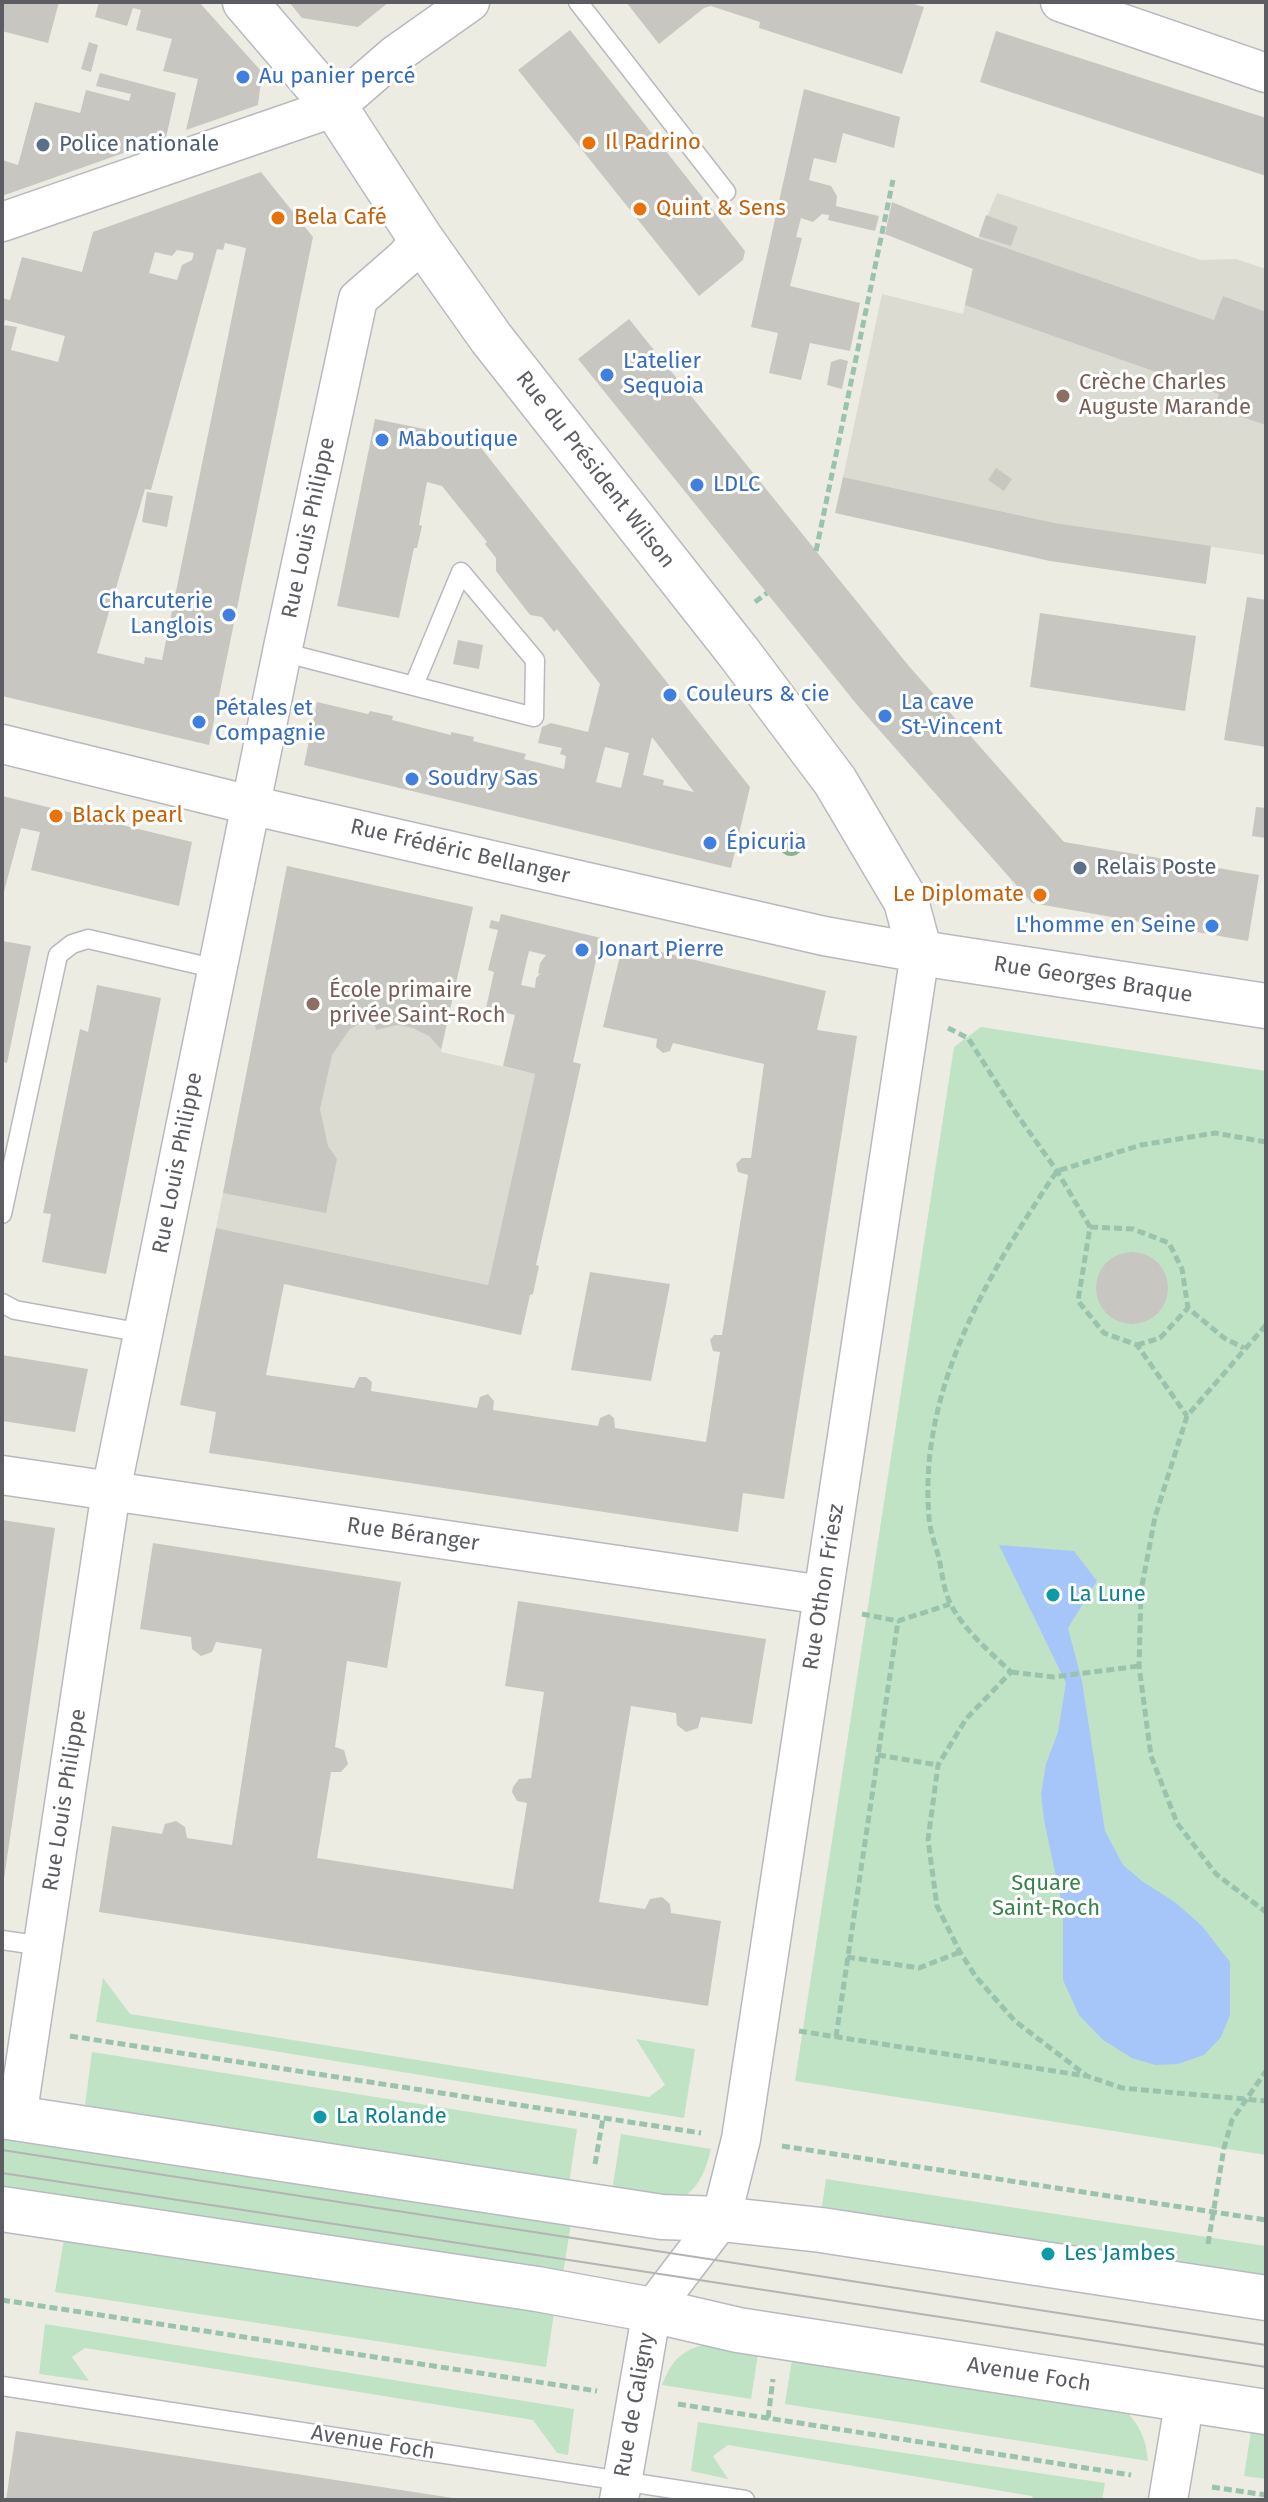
<!DOCTYPE html>
<meta charset="utf-8">
<style>
body{margin:0}
#map{position:relative;width:1268px;height:2502px;overflow:hidden;background:#edece3;font-family:"Fira Sans",sans-serif}
canvas{display:block}
.frame{position:absolute;inset:0;border:4px solid #5b5d62;pointer-events:none}
</style>
<div id="map">
<canvas width="1268" height="2502"></canvas>
<div class="frame"></div>
</div>
<script>
const g = document.querySelector('canvas').getContext('2d');
g.lineJoin = 'round';
function fill(path, color) { g.fillStyle = color; g.fill(path, 'evenodd'); }
function stroke(path, color, width, dash) { g.strokeStyle = color; g.lineWidth = width; g.lineCap = dash ? 'butt' : 'round'; g.setLineDash(dash || []); g.stroke(path); }
function drawText(font, color, halo, rows, align = 'center') {
  g.font = font + ' "Fira Sans",sans-serif'; g.lineWidth = 6; g.setLineDash([]); g.textBaseline = 'middle'; g.strokeStyle = halo; g.fillStyle = color; for (const [text, x, y, turn = 0] of rows) {
    g.save(); g.translate(x, y); g.rotate((+turn || 0) * Math.PI / 180); g.textAlign = isNaN(turn) ? turn : align; if (halo) g.strokeText(text, 0, 0); g.fillText(text, 0, 0); g.restore();
  }
}
fill(new Path2D(`
 M997 193 1201 260 1236 259 1266 269V555L1055 523 843 477 882 294 963 314 979 236Z
 M287 866 473 907 441 1052 535 1074 488 1285 216 1228Z`), '#dcdbd1');
fill(new Path2D(`
 M981 1027 1266 1071V2155L795 2081 954 1047Z
 M103 1978 130 2014 649 2097 665 2085 636 2039 695 2049 684 2118 96 2022Z
 M92 2052 577 2129 568 2191 84 2113Z
 M2 2128 572 2217 562 2281 2 2195Z
 M621 2134 711 2149C695 2215 667 2201 611 2197Z
 M826 2179 1266 2246V2287L820 2219Z
 M65 2233 555 2306 546 2367 55 2292Z
 M45 2324 574 2409 568 2455 557 2453 533 2420 85 2348 72 2357 89 2381 39 2374Z
 M721 2342 759 2348 751 2399 662 2385C674 2354 688 2346 721 2342Z
 M793 2352 1122 2407C1139 2424 1146 2437 1148 2461L785 2404Z
 M698 2422 1105 2483 1102 2500H1034L1032 2496 728 2445 713 2456 728 2479 691 2471Z
 M1252 2425 1266 2427V2479L1244 2476Z`), '#c0e3c6');
fill(new Path2D(`
 M999 1545 1074 1551 1097 1581 1068 1628 1082 1681 1105 1831 1123 1865 1142 1881 1176 1903 1202 1926 1230 1962V2015L1221 2037 1204 2055 1178 2064 1155 2065 1132 2058 1103 2040 1079 2015 1063 1980V1910L1044 1820 1041 1794 1046 1764 1058 1732 1066 1683Z`), '#a6c6f9');
fill(new Path2D(`
 M2 2H59L48 43 2 31Z
 M99 2H199L262 72 258 105 186 130 198 79 163 71 172 39 136 30 141 10 133 8 127 26 95 17Z
 M289 2H389L358 27 302 18Z
 M626 2H907L924 7 902 74 759 28 760 22 711 6 704 8 659 44Z
 M570 30 745 251 743 260 699 296 518 70Z
 M996 31 1266 118V176L980 82Z
 M89 42 98 45 91 72 81 69Z
 M100 73 176 93 166 138 2 196V160L18 165 35 102 80 113 86 90 129 101 131 94 96 86Z
 M804 89 900 117 894 148 843 133 836 163 814 158 809 180 831 186 837 196 836 206 879 216 875 231 828 220 829 215 822 214 813 222 801 218 796 237 802 238 790 286 860 303 850 351 810 343 801 380 769 373 778 333 751 327Z
 M261 172 313 237 209 745 2 696V298L10 300 22 257 82 272 93 232ZM225 243 246 248 162 660 145 657 144 664 97 653 145 489 151 490 217 249 223 250ZM177 250 194 253 192 260 182 265 177 280 149 273 155 252 172 256ZM5 320 65 336 58 362 11 350 17 327 4 325Z
 M892 202 980 239 1214 320 1223 296 1266 312V425L1215 408 1219 394 965 305 973 269 885 234Z
 M986 215 1018 227 1011 246 979 236Z
 M629 319 908 665 1064 842 1259 875 1248 941 1032 903 858 706 578 359Z
 M840 359 848 361 842 389 827 385 831 362Z
 M375 419 474 439 750 787 731 868 304 765 317 702 368 714 370 711 393 716 392 720 451 735V732L474 737 473 741 526 754 524 759 564 769 566 756 560 754 562 748 538 743 542 727 551 723 588 732 600 684 557 629 554 632 542 617 530 615 496 571V558L485 544 487 542 442 486 427 482 419 525 422 526 417 548H414L399 618 337 606ZM652 737 694 792 663 785 664 780 643 775ZM605 747 629 753 621 788 596 782Z
 M996 468 1012 479 1004 491 988 480Z
 M843 477 1055 523 1211 546 1206 584 1050 561 835 513Z
 M147 492 173 496 167 527 142 522Z
 M1247 597 1266 600V747L1224 740Z
 M1040 613 1196 636 1185 711 1030 687Z
 M458 640 483 645 479 669 453 664Z
 M2 796 192 842 179 906 31 870 40 832 21 828 2 899Z
 M1256 807 1266 808V838L1252 836Z
 M287 866 473 907 441 1049 429 1036 413 1028 398 1025 376 1030 372 1016 350 1029 332 1055 320 1109 328 1146 337 1159 326 1213 223 1193Z
 M501 914 601 938 573 1062 581 1064 536 1265 539 1266 533 1294 530 1295 521 1335 284 1284 266 1375 354 1388 359 1377H366L372 1382 371 1391 477 1408 480 1397 488 1394 494 1401 493 1410 598 1426 600 1418 609 1414 614 1418 615 1428 706 1442 720 1352 713 1351 710 1340 714 1335H722L748 1175 738 1172 736 1164 742 1158H751L764 1064 673 1043 670 1051 663 1053 656 1047 657 1039 603 1027 623 943 826 991 817 1030 857 1036 784 1499 743 1493 738 1532 209 1453 216 1412 180 1405 216 1228 488 1285 535 1074 503 1066 515 1015 486 1008 494 972 488 970 498 930 489 928 491 920 499 922ZM529 951 546 955 540 963 538 974 541 973 536 978 535 988 521 985Z
 M2 941 31 946 7 1063 2 1062Z
 M97 985 161 998 106 1274 42 1262 51 1214 43 1213 80 1029 88 1032Z
 M1096 1288a36 36 0 1 1 72 0a36 36 0 1 1-72 0Z
 M590 1272 670 1284 651 1381 571 1370Z
 M2 1355 88 1369 75 1432 2 1421Z
 M2 1520 55 1528 4 1879H2Z
 M153 1543 401 1582 387 1668 347 1661 335 1747 344 1750 348 1764 341 1772H331L317 1858 513 1889 527 1803 517 1801 512 1792 513 1787 519 1779 531 1778 544 1692 505 1686 518 1601 766 1639 752 1724 701 1717 698 1728 686 1732 677 1725 676 1713 631 1706 599 1902 645 1909 650 1899 662 1897 670 1904 671 1913 721 1921 708 2006 99 1912 112 1826 162 1834 165 1824 176 1821 185 1827 187 1838 232 1845 262 1649 216 1642 212 1652 201 1656 192 1649 191 1637 140 1629Z
 M16 2431 453 2498V2500H6Z`), '#c8c6c0');
const lane = new Path2D(`
 M578 2 726 192
 M282 652 534 717 535 660 461 572 414 685
 M2 1214 58 955 72 944 88 939 217 969
 M2 1303 15 1310 143 1333
 M2 1940 43 1946
 M2 2386 745 2500`);
const street = new Path2D(`
 M1060 2 1266 73
 M2 222 335 107 395 55 470 2
 M2 744 250 805 824 936 920 953 741 2139 721 2219 652 2310 619 2500
 M2 1475 823 1595
 M17 2118 111 1491 282 652 358 299 405 258 421 239
 M1168 2500 1185 2399`);
const secondary = new Path2D(`
 M245 2 335 107 421 239 491 338 739 653 835 781 906 901 920 953 1266 1006
 M2 2116 662 2217 721 2219 821 2230 1266 2298
 M2 2209 537 2289 652 2310 738 2330 1266 2412`);
stroke(lane, '#b8b9be', 21);
stroke(street, '#b8b9be', 41);
stroke(secondary, '#b8bac0', 47);
stroke(new Path2D(`
 M816 551 893 180
 M755 602 767 593
 M948 1028 968 1038 1013 1109 1057 1171 1090 1227 1078 1301 1104 1333 1137 1345 1187 1416
 M1266 1142 1215 1133 1141 1145 1057 1171C989 1272 918 1390 929 1517 930 1531 935 1545 939 1558 942 1573 944 1592 951 1605 965 1631 990 1652 1011 1672L966 1719 938 1765 928 1840 937 1906 960 1952 976 1977 1015 2021 1087 2076 1122 2088 1266 2101
 M1090 1227 1133 1229 1169 1243 1182 1269 1188 1308 1224 1338 1244 1348
 M1266 1325 1187 1416 1155 1517 1141 1591 1139 1666 1151 1756 1177 1823 1216 1874 1266 1912
 M1137 1345 1160 1338 1188 1308
 M862 1614 898 1621 950 1604
 M1011 1672 1053 1677 1139 1666
 M878 1755 938 1765
 M847 1957 919 1968 960 1952
 M799 2031 1086 2076
 M70 2036 701 2133
 M836 2037 898 1621
 M782 2146 1266 2220
 M595 2164 603 2118
 M1208 2244 1224 2148 1232 2120 1266 2071
 M2 2300 597 2391
 M678 2404 1131 2475
 M768 2418 773 2379
 M1212 2487 1266 2495`), '#9ac3ad', 5, [8, 4]);
stroke(lane, '#fff', 18);
stroke(street, '#fff', 38);
stroke(secondary, '#fff', 44);
stroke(new Path2D(`
 M2 2150 1266 2345
 M2 2173 1266 2367`), '#b3b4b4', 2);
g.fillStyle = '#8bb28f';
for (const [x, y] of [
 [791,844]
]) { g.beginPath(); g.arc(x, y, 12, 0, 2 * Math.PI); g.fill(); }
for (const [x, y, r, color] of [
 [243,77,8,"#3f7fe0"],
 [589,143,8,"#e8710a"],
 [43,145,8,"#5c6f8a"],
 [640,209,8,"#e8710a"],
 [278,218,8,"#e8710a"],
 [607,375,8,"#3f7fe0"],
 [1063,396,8,"#8d6e63"],
 [382,440,8,"#3f7fe0"],
 [697,485,8,"#3f7fe0"],
 [229,615,8,"#3f7fe0"],
 [670,695,8,"#3f7fe0"],
 [885,716,8,"#3f7fe0"],
 [199,722,8,"#3f7fe0"],
 [412,779,8,"#3f7fe0"],
 [56,816,8,"#e8710a"],
 [710,843,8,"#3f7fe0"],
 [1080,868,8,"#5c6f8a"],
 [1040,895,8,"#e8710a"],
 [1212,926,8,"#3f7fe0"],
 [582,950,8,"#3f7fe0"],
 [313,1004,8,"#8d6e63"],
 [1053,1595,8,"#0f9aa8"],
 [320,2117,8,"#0f9aa8"],
 [1048,2254,8,"#0f9aa8"]
]) { const dot = new Path2D(); dot.arc(x, y, r, 0, 2 * Math.PI); g.fillStyle = color; g.fill(dot); stroke(dot, '#fff', 3); }
drawText('22px', '#366cbe', '#fff', [
 ["Au panier percé",259,77],
 ["L'atelier",623,362],
 ["Sequoia",623,387],
 ["Maboutique",398,440],
 ["LDLC",713,485],
 ["Charcuterie",213,602,"right"],
 ["Langlois",213,627,"right"],
 ["Couleurs & cie",686,695],
 ["La cave",901,703],
 ["St-Vincent",901,728],
 ["Pétales et",215,709],
 ["Compagnie",215,734],
 ["Soudry Sas",428,779],
 ["Épicuria",726,843],
 ["L'homme en Seine",1196,926,"right"],
 ["Jonart Pierre",598,950]
], 'left');
drawText('22px', '#c56008', '#fff', [
 ["Il Padrino",605,143],
 ["Quint & Sens",656,209],
 ["Bela Café",294,218],
 ["Black pearl",72,816],
 ["Le Diplomate",1024,895,"right"]
], 'left');
drawText('22px', '#4e5e75', '#fff', [
 ["Police nationale",59,145],
 ["Relais Poste",1096,868]
], 'left');
drawText('22px', '#785e54', '#fff', [
 ["Crèche Charles",1079,383],
 ["Auguste Marande",1079,408],
 ["École primaire",329,991],
 ["privée Saint-Roch",329,1016]
], 'left');
drawText('22px', '#5b5d62', '#fff', [
 ["Rue du Président Wilson",595,470,52],
 ["Rue Louis Philippe",309,528,-78],
 ["Rue Frédéric Bellanger",460,852,13],
 ["Rue Georges Braque",1093,980,9],
 ["Rue Louis Philippe",178,1163,-79],
 ["Rue Béranger",413,1535,8],
 ["Rue Othon Friesz",824,1587,-81],
 ["Rue Louis Philippe",65,1800,-81],
 ["Avenue Foch",1029,2375,9],
 ["Rue de Caligny",635,2405,-80],
 ["Avenue Foch",373,2443,9]
]);
drawText('22px', '#0d838f', '#fff', [
 ["La Lune",1069,1595],
 ["La Rolande",336,2117],
 ["Les Jambes",1064,2254]
], 'left');
drawText('22px', '#3a824a', '#fff', [
 ["Square",1046,1884],
 ["Saint-Roch",1046,1909]
]);
</script>
